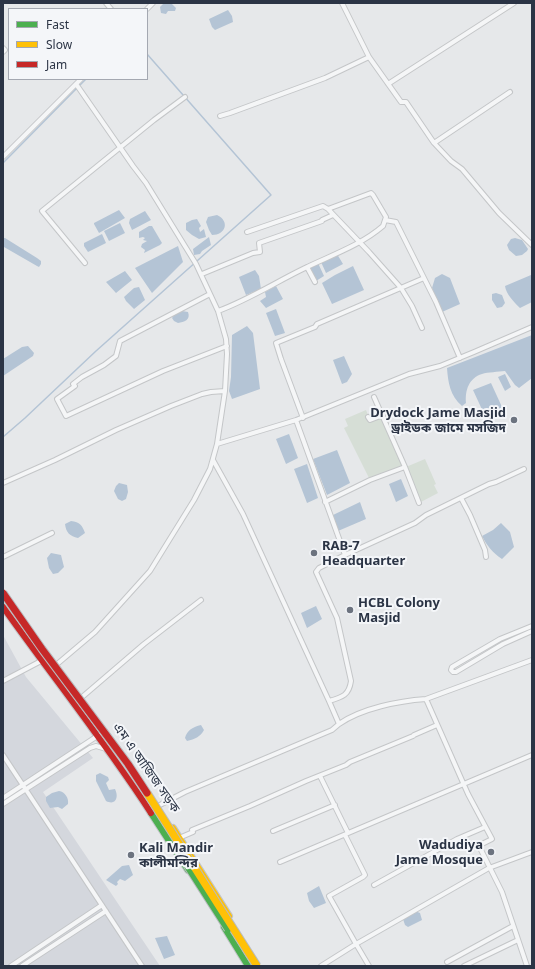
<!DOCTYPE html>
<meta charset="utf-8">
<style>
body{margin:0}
#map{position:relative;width:535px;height:969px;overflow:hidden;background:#e6e8ea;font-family:"Noto Sans",sans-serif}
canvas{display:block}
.frame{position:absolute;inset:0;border:4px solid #2b3445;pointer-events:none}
.legend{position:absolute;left:8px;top:8px;width:140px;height:72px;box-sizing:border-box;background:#f4f6f9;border:1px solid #a4a8b1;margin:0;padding:5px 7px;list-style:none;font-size:12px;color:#2b3445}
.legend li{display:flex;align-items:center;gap:8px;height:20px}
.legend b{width:20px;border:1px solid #a4a8b1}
</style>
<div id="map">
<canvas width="535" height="969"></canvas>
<div class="frame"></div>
<ul class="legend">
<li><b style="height:5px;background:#4caf50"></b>Fast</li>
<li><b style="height:5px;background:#ffc107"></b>Slow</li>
<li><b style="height:5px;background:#c62828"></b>Jam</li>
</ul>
</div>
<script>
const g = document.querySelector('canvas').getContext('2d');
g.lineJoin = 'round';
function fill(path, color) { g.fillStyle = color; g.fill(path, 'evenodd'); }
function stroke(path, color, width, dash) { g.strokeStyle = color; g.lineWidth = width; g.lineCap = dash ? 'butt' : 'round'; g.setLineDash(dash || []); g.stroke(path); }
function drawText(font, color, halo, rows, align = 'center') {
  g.font = font + ' "Noto Sans","Noto Sans Bengali",sans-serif'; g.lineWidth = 4; g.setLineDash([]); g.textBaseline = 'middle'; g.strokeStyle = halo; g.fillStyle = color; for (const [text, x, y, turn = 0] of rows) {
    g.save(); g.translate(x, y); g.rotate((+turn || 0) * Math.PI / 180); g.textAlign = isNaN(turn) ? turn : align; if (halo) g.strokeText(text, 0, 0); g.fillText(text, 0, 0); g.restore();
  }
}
fill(new Path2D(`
 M3 635 26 677 93 758 43 792 160 966H3Z`), '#d4d7dd');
fill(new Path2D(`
 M366 410 370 420 383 415 406 467 425 459 436 484 434 485 438 493 419 503 405 467 370 480 344 428 348 426 345 419Z`), '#d6ded6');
fill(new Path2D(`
 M164 3H171L176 8 175 11H168L166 14 161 13 160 7Z
 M228 10 232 16 233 22 215 30 212 27 209 19Z
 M119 210 125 218 99 233 94 224V223Z
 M145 211 151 220 132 230 129 223 130 219Z
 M217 215C230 221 226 235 212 235L209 230 206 222 208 217Z
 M197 219 201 226 199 228 200 232 204 229 206 237 199 239 192 235 186 230V223L192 220Z
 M120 223 125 233 109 241 104 231Z
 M149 226H152L162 243 160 245 144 253 145 250 141 247 142 244 147 241 143 240 145 238 143 237 139 238V232Z
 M102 234 106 243 88 252 84 246V243Z
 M209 237 211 245 202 251 200 254 194 255 193 249Z
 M3 238H5L37 258 41 261V264L39 267 37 266 4 247Z
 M515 238 522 240 528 249 527 251 522 255 516 256 509 250 507 245 511 239Z
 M178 246 183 262 152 293 135 268Z
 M337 254 343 264 326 273 321 262Z
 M318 263 324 276 316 281 308 268Z
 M353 266 364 290 332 304 322 283 335 275Z
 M255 270 259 276 261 289 246 295 239 277Z
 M125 271 132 280 116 293 106 282Z
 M442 274 450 278 460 304 442 312 432 288 435 278Z
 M531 275 532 277V302L520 308C514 302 506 294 505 286Z
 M276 286 283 299 266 308 260 301 266 297 265 292Z
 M139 287 145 300 134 309 126 301 124 297 134 288Z
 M496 293 502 295 505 303 502 307 497 308 492 300V294Z
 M276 309 285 333 275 336 266 313Z
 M182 311 188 312C191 320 184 322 178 323L174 321 172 318 175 314Z
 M247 326 253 333 260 389 232 399 229 391 231 377 232 335Z
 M532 335V378L519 388 515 385 505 371C498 372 488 372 482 374 469 378 465 390 466 403L462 406C450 396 448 382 447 368Z
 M28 346 34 353 33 356 3 376V359L22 347Z
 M344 356 352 374 347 382 342 384 333 360Z
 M505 374 511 387 505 391 498 377Z
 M491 383 502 407 491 417 485 416 473 390Z
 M289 434 298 458 286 464 276 439Z
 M337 450 350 483 327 495 313 459Z
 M307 464 318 498 307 503 294 469Z
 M401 479 408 496 396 502 389 484Z
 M119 483 127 485 128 492 126 499 122 501 118 499 114 491 116 486Z
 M360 502 366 519 338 531 333 515Z
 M71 521C80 522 82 525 85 533L78 538C70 536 66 533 65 524Z
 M501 523 510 532 514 547 502 559C493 553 487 546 482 536L493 530Z
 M51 553 61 555 64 567 58 573 53 574 49 568 47 558Z
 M316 606 322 619 307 628 301 613Z
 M201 725 204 730C200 737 195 739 187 741L185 738C187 730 193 727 201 725Z
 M100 773 108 777 109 780 106 783 109 790 115 789C119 797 116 806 106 801L96 781V775Z
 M59 791C65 792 69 798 68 804L62 809 58 807 50 808 46 801V797L52 793Z
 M129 865 133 875 125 881 120 879 117 882 118 884 116 886 106 880 122 866Z
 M319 886 326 903 314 908 309 901 307 893Z
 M415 911 420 913 422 920 408 927 405 925 403 919Z
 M167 936 175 955 164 959 155 938Z`), '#b4c4d5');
stroke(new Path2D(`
 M79 86 86 79
 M3 163 77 88
 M3 437 25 418 96 351 271 195 147 54`), '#b4c4d5', 1.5);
const street = new Path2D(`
 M106 3 111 9
 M342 3 369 57 401 102H406L434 143 451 161 462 169 499 213 532 245
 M147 9 153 3
 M3 48 5 50 3 52
 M76 84 133 166 146 183 196 264 218 311 226 339 227 354 225 391 217 444
 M388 84 514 3
 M220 116 230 113 325 78 369 57
 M434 143 510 92
 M3 157 81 79
 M328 209 369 252 401 288 412 306 422 328
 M85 263 42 211 154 120 185 97
 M307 267 315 282
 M202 274 253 253 260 252 259 243 322 221V220L333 215
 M424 278 436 302 460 358
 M210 294 120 341 116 356 104 365 82 377 73 384 75 386 57 399 66 416 163 371 227 346
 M218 311C248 300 276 282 305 268 332 255 361 245 383 226L386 217 373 195 371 193 328 209 323 206 247 232
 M368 417 370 420 383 415
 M303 418 281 359 276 343 315 327 317 324 424 278 396 222 385 220
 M213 460 243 514 329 701
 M405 467 419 503
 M3 483 55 460 116 430 171 406 202 394 211 392 225 391
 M461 498 470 515 485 550 486 557
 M325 502 370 480 405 467 374 397
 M345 555 415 523 426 515 489 484 496 482 524 469
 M3 557 52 533
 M532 626 500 639 452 667 451 670 453 672H456L503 644 532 631
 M56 665 95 632 150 571 194 500 210 469 217 444 296 420 409 374 440 366 474 352 532 327
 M3 681 41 661
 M81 698 144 644 201 600
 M339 724C362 708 399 701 426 699
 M3 755 142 966
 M320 776 348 833
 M3 798 105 731
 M3 804 90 748 96 746 106 749
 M158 806 185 792 332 730 339 724 329 701C343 697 349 695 351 681L337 618 316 572 319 568 345 555 296 420
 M273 831 335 805
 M345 835 365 875 363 877 329 896 356 944 489 868 532 852
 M179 838 193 832 192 830 250 806 306 781 346 765 350 762 413 736 414 735 437 725
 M280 862 532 755
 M374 885 457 839 485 827
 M447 962 513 926
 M11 966 102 905
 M22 966 106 911
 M321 966 356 944 369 966
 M464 966 518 940
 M527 966 502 892 479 846 480 845 492 839 468 794 426 699 532 660`);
const fast = new Path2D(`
 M151 813 188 870
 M224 927 248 966`);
const slow = new Path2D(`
 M173 828 229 916`);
const jam = new Path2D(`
 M3 607C52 676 105 742 151 813`);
stroke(street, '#c4c6c8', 6);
stroke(fast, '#c2c5c8', 8);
stroke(slow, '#c2c5c8', 8);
stroke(jam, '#c2c5c8', 8);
stroke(street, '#f5f6f7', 4);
stroke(fast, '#4caf50', 6);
stroke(slow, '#ffc107', 6);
stroke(jam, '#c62828', 6);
const fastBridge = new Path2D(`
 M187 865 228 929`);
const slowBridge = new Path2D(`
 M147 793 257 966`);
const jamBridge = new Path2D(`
 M3 593 42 649 128 764 147 793`);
stroke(fastBridge, '#b8bbbf', 9, []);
stroke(slowBridge, '#b8bbbf', 9, []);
stroke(jamBridge, '#b8bbbf', 9, []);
stroke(fastBridge, '#4caf50', 7);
stroke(slowBridge, '#ffc107', 7);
stroke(jamBridge, '#c62828', 7);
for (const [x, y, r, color] of [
 [514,420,4,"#6c737f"],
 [314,553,4,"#6c737f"],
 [350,610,4,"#6c737f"],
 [491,852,4,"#6c737f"],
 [131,855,4,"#6c737f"]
]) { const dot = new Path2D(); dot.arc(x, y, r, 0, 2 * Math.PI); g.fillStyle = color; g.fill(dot); stroke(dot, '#f4f6f9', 1.5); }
drawText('bold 13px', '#2b3445', '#f4f6f9', [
 ["Drydock Jame Masjid",506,413,"right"],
 ["ড্রাইডক জামে মসজিদ",506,428,"right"],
 ["RAB-7",322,546],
 ["Headquarter",322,561],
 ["HCBL Colony",358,603],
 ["Masjid",358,618],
 ["Wadudiya",483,845,"right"],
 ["Jame Mosque",483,860,"right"],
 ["Kali Mandir",139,848],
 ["কালীমন্দির",139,863]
], 'left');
drawText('13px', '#2b3445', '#f4f6f9', [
 ["এম এ আজিজ সড়ক",146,768,55]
]);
</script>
